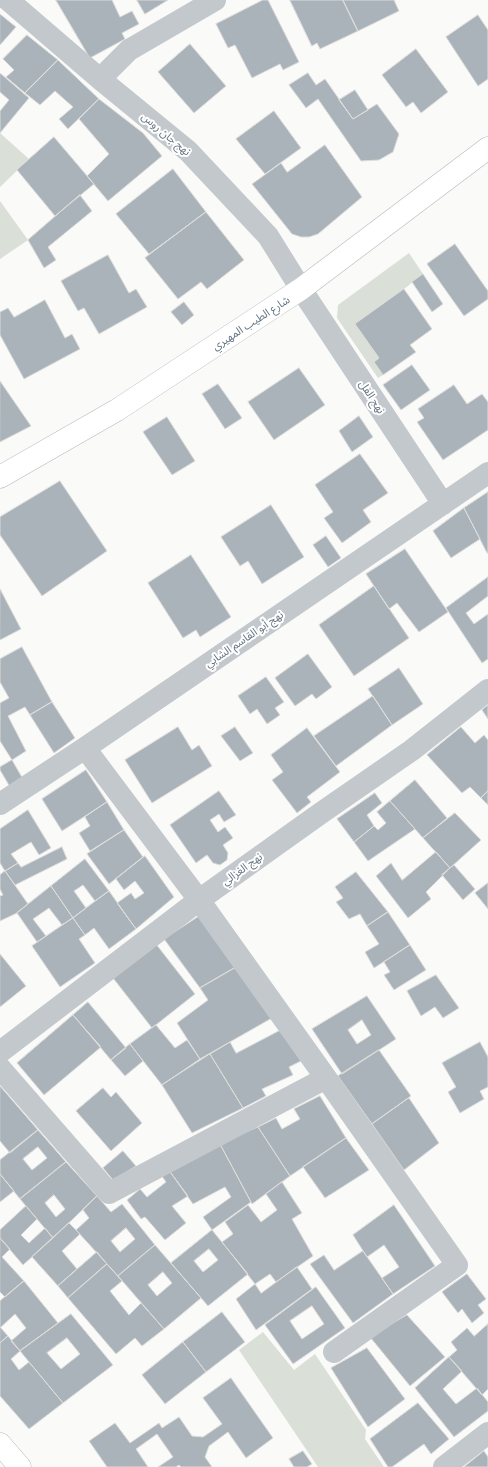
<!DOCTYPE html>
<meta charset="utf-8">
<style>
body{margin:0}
canvas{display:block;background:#fafaf8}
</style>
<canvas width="488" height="1467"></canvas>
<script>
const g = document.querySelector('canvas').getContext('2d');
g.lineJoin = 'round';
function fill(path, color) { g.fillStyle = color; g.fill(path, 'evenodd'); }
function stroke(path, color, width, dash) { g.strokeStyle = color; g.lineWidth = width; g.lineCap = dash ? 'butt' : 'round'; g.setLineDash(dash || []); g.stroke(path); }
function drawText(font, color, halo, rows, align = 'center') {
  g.font = font + ' "Exo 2","Noto Sans Arabic",sans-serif'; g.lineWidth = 4; g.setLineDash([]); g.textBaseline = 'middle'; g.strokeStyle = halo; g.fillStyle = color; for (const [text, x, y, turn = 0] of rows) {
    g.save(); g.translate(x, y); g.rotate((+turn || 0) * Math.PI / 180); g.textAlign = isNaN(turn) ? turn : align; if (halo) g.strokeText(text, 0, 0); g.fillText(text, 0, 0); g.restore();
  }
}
fill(new Path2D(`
 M0 133 29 159 0 187Z
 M0 201 28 240 0 259Z
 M409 253 423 274 404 289 355 324 379 358 374 362 383 375 378 378 337 318 338 305Z
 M263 1332 294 1370 315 1354 366 1430 365 1439 384 1467H318L239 1350Z`), '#dadfd7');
const building = new Path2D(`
 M56 0H112L120 17 132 11 139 24 122 33 125 39 90 58Z
 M137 0H168L145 14Z
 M263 0H268L299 62 283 70 280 64 252 78 235 45 228 48 216 24Z
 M290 0H343L358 31 320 49 317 43 312 46Z
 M343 0H394L399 11 358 31Z
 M0 14 16 27 0 45Z
 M478 15 488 30V79L478 86 446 37Z
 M27 35 58 60 25 93 6 77 14 70 3 59Z
 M190 44 226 86 194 113 158 72Z
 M416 49 448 92 421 113 413 102 406 107 382 75Z
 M58 60 99 99 68 129 59 119 73 107 55 91 40 105 25 93Z
 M0 73 29 98 0 133V111L9 100 0 92Z
 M308 73 316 85 325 79 353 119 377 104 399 134 393 152 379 160 361 161 318 99 306 108 289 85Z
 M355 90 368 110 353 119 339 100Z
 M99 99 143 133 162 156 108 201 87 176 109 154 79 119Z
 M274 111 301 148 265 174 236 139Z
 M54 137 94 184 55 216 17 170Z
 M325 145 362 197 318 234 309 237H301L292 234 252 184 281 163 287 172Z
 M173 169 206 212 149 254 116 214Z
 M80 195 92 211 48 247 56 260 44 268 28 240Z
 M206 212 244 260 207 289 201 282 178 299 145 258Z
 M455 244 488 291V299L464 316 427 264Z
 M108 255 129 293 136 289 147 307 99 334 84 308 78 311 61 281Z
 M423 274 443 304 432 312 412 282Z
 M404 289 432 329 410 345 416 352 383 375 374 362 379 358 355 324Z
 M45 300 65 338 72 334 80 349 24 379 0 335V312L8 308 14 317Z
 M184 302 194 315 182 325 171 312Z
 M412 365 430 390 401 410 383 385Z
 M299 368 325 405 274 440 248 402Z
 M0 381 31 426 0 442Z
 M218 384 242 418 225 429 202 394Z
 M454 385 467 404 482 394 488 402V430L443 460 417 422 424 418 418 409Z
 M359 416 373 437 352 452 339 431Z
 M167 417 195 461 172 475 143 432Z
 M360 454 388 493 363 510 371 522 342 543 324 518 333 512 315 485Z
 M60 481 107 551 42 596 0 535V517Z
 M488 492V553H487L464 508Z
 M271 505 304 557 262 584 248 561 240 566 221 537Z
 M464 508 480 539 451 558 433 531Z
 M326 536 341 558 328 567 313 545Z
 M405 549 448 612 419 632 397 603 389 609 366 574Z
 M191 555 231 617 200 637 196 630 183 638 148 583Z
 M488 577V596L466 613 474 624 488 614V659L482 663 446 608Z
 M374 586 409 638 354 676 319 625Z
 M0 589 21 629 0 640Z
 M22 647 52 702 30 715 25 707 8 716 26 751 12 760 0 741V703L9 698 0 682V659Z
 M308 654 332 687 316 699 312 694 295 706 275 678Z
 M399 668 423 704 392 725 368 689Z
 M266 677 284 702 275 708 280 715 267 724 257 709 250 714 238 696Z
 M373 696 392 725 336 766 314 736Z
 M52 702 75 738 54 753 30 715Z
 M488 705V719L482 710Z
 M178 727 192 750 199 745 212 766 152 803 125 760Z
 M235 727 253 753 240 761 221 736Z
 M461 727 475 743 484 735 488 740V791L481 798 470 787 462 793 427 755Z
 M307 728 340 772 307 797 311 802 297 813 272 780 283 772 271 755Z
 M12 760 23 779 10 787 0 770V767Z
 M86 770 107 802 62 831 42 799Z
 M415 780 447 818 423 838 390 801Z
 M219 791 236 815 224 822 219 814 210 820 218 832 225 827 233 838 223 845 228 853 227 860 220 865 213 863 207 855 196 863 170 825Z
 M488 791V805L481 798Z
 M375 793 382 803 367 815 374 826 354 842 337 819Z
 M390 801 415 829 368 861 354 842 374 826 378 830 386 823 377 812Z
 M107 802 124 830 90 851 79 833 90 826 85 817Z
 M28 810 51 848 39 855 31 842 11 854 18 863 5 871 0 863V829Z
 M455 813 481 840 450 868 423 838Z
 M124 830 143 857 109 884 87 854Z
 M62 847 67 859 15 885 5 871 18 863 21 867Z
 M436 852 450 868 426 892 431 899 408 918 376 876 391 863 402 880Z
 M145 856 174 897 136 929 117 903 131 893 135 899 144 893 135 881 124 890 116 879Z
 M85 859 109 891 95 901 83 885 74 891 86 908 73 918 51 886Z
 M454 865 475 889 463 900 442 875Z
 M5 871 28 904 17 913 0 921V896L3 895 0 889V875Z
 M356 872 388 912 367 926 360 914 349 919 336 902 343 898 335 887Z
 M488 883V909L475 893Z
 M51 886 73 918 62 925 49 908 33 919 46 936 37 942 17 913Z
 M109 891 136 929 109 949 94 928 85 935 73 918Z
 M388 912 410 945 374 968 365 952 379 944 367 926Z
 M201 915 238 966 200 988 164 939Z
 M73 918 85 935 79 939 95 963 60 987 32 946Z
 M156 944 195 994 152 1028 113 978Z
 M410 945 426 970 394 990 384 975 390 972 384 962Z
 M0 954 26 986 0 1007Z
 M238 966 272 1018 200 1059 177 1023 208 1000 200 988Z
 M436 975 459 1008 443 1018 435 1007 421 1016 407 991Z
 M367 996 396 1039 342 1074 312 1029ZM362 1020 371 1035 357 1044 348 1030Z
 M88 1002 126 1048 111 1060 73 1015Z
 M73 1015 101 1047 44 1095 17 1063Z
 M156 1025 175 1048 187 1040 200 1059 162 1085 130 1044Z
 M281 1030 301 1061 289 1067 293 1075 262 1089 266 1096 243 1108 210 1054 230 1042 236 1053Z
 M480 1042 488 1057V1087L480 1091 484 1099 460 1113 448 1092 456 1087 442 1063Z
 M130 1044 143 1061 125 1076 111 1060Z
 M379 1050 411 1096 372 1124 338 1076Z
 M210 1054 243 1108 192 1133 162 1085Z
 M0 1086 38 1130 10 1153 0 1141Z
 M103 1088 111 1097 116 1092 142 1123 111 1151 76 1111Z
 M320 1096 346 1138 290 1176 258 1127 276 1118 282 1129 300 1119 294 1109Z
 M409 1098 439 1143 404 1170 372 1124Z
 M258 1127 290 1176 252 1204 220 1144Z
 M38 1130 66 1162 20 1199 0 1174V1160ZM38 1147 47 1158 32 1170 23 1159Z
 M346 1138 369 1170 325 1198 303 1167Z
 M220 1144 251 1202 212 1230 203 1217 231 1197 225 1187 193 1204 168 1169Z
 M123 1151 136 1166 113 1180 103 1168Z
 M66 1162 97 1196 53 1238 20 1199ZM54 1195 65 1209 56 1217 45 1203Z
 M168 1169 188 1196 172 1206 186 1223 165 1240 145 1217 141 1219 127 1200 140 1189 147 1197 166 1182 161 1175Z
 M0 1174 14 1191 0 1202Z
 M282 1182 302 1213 292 1219 313 1256 276 1282 270 1274 255 1284 222 1242 233 1234 225 1222 248 1205 261 1222 277 1210 266 1194Z
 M97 1196 111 1212 122 1204 155 1245 118 1276 76 1230 89 1218 83 1210ZM126 1228 135 1239 120 1252 111 1241Z
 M394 1205 435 1266 393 1294 382 1278 399 1267 384 1245 367 1257 353 1235Z
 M26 1206 37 1219 21 1235 29 1243 45 1228 53 1238 23 1265 0 1238V1230Z
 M69 1223 80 1234 62 1251 77 1269 58 1286 32 1257Z
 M212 1230 248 1274 208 1306 171 1263ZM209 1249 218 1260 203 1272 194 1261Z
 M0 1238 10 1249 2 1257 24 1281 5 1297 0 1292Z
 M155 1245 201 1298 164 1329 118 1276ZM163 1272 172 1283 157 1296 148 1285Z
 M363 1251 393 1294 353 1323 310 1264 324 1255 334 1270Z
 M97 1252 107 1264 68 1298 58 1286Z
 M107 1264 122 1281 110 1291 129 1315 141 1303 164 1329 142 1346 135 1338 116 1354 68 1298Z
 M297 1267 312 1289 256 1330 236 1299 255 1284 261 1293Z
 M467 1274 486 1299 478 1305 484 1313 472 1323 462 1309 458 1313 442 1292Z
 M24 1281 58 1323 20 1351 11 1341 26 1328 15 1314 0 1328V1301Z
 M316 1287 345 1328 293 1364 265 1325ZM312 1306 324 1324 302 1339 290 1321Z
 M222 1312 245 1342 206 1372 183 1342Z
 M71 1314 113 1365 63 1403 20 1351ZM67 1338 80 1354 61 1369 47 1353Z
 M407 1315 445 1357 410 1386 370 1337Z
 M488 1324V1389L482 1395 449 1357 457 1350 451 1342 467 1328 474 1336Z
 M0 1327 8 1336 0 1343Z
 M8 1336 20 1351 11 1359 19 1370 29 1362 63 1403 29 1429 0 1396V1343Z
 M183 1342 206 1372 165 1404 142 1375Z
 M367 1348 405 1399 368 1427 331 1368Z
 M449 1357 462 1371 443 1389 456 1404 477 1388 488 1402V1411L454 1437 415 1388Z
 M231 1378 273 1438 246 1458 228 1432 209 1446 205 1457 212 1467H181L179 1465 176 1467H158L173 1457 157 1434 136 1449 148 1467H107L89 1441 115 1423 130 1443 159 1423 162 1428 179 1417 192 1436 203 1437 222 1424 203 1398Z
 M418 1403 449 1439 431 1454 424 1444 392 1467H388L370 1439Z
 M303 1451 312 1464 307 1467H294L289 1459Z
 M484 1451 488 1457V1467H464Z`);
fill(building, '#aab3b9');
stroke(building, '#dcdcda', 1);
const secondary = new Path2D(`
 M0 477 117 410 301 289 488 148
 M0 1444 20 1467`);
stroke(secondary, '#b3babf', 23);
stroke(new Path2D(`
 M8 0 100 79 188 151 268 236 301 289 443 504
 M100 79 129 50 215 0
 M85 748 199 900 326 1078 457 1265 334 1352
 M0 804 85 748 488 473
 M0 1052 199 900 321 813 412 750 488 690
 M0 1068 109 1193 326 1078
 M444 1467 488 1433`), '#c3c8cc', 22);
stroke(secondary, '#fff', 22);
drawText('11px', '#657683', '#fff', [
 ["نهج جان روس",166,134,40],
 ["شارع الطيب المهيري",251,323,-33],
 ["نهج الفل",372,397,57],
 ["نهج أبو القاسم الشابي",244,639,-34],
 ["نهج الغزالي",242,869,-36]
]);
</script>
